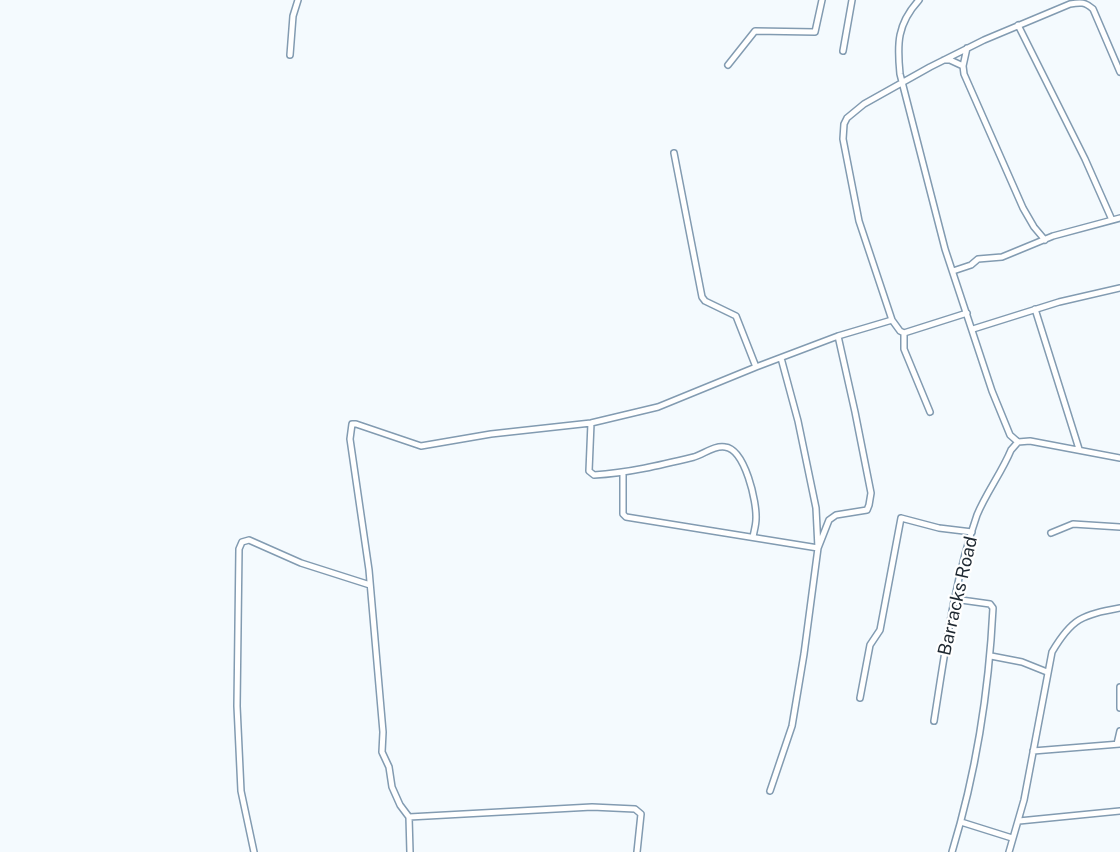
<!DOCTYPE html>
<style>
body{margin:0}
canvas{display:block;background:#f4fafe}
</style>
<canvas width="1120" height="852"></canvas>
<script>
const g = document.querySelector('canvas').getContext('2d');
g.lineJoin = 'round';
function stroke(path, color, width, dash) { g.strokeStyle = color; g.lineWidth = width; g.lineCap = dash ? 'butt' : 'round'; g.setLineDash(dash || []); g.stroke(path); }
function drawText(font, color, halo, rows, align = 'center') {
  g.font = font + ' "Public Sans",sans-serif'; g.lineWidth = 4.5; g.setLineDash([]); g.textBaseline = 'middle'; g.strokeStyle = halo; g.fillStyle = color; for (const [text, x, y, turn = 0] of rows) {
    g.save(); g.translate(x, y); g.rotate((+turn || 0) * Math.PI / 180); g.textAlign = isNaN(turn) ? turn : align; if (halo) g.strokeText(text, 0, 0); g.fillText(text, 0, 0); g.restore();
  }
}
const minor = new Path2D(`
 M919 0C897 24 897 44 900 74L945 249 992 391 1010 435 1018 442
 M1018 25 1085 159 1112 220
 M967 48 963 66 964 74 1023 208 1034 227 1045 240
 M843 51 852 0
 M290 55 293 16 298 0
 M944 60H950L963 66
 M728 65 755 31 815 32 822 0
 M674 153 702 297 705 301 736 316 756 367
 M953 271 971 265 978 259 1002 257 1053 236 1120 218
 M1035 309 1079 449
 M892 320 859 221 843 139 844 124 847 118 864 104 930 67 984 40 1070 4C1081 2 1085 2 1093 9L1120 72
 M973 329 1059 302 1120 288
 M904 333V349L930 412
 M591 423 589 471 594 475C628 473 661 465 694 457 704 454 715 445 725 447 745 449 757 502 756 519 756 525 754 531 753 537
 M623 473V514L626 517 818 548 829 520 836 515 867 510 869 505 871 493 855 412 838 336
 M1051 533 1073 524 1120 527
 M991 656 1022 662 1047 672
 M1120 687V708
 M860 698 870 645 880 630 901 518 939 528 972 532
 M934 721C945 652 954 581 977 515 986 493 1002 472 1011 450L1018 442 1030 441 1120 458
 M1117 744 1120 731
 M1033 751 1120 744
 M770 791 792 726 804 654 818 548 816 508 798 421 781 358
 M409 817 592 807 635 809 641 814 637 852
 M1019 821 1120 811
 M961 822 1012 838
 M254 852 241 791 237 706 239 549 242 542 249 540 301 563 370 585
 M410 852 409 817 400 805 392 787 389 767 382 752 383 732 369 570 350 439 352 424H356L421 446 491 434 591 423 658 407 756 367 838 336 892 320 900 331 904 333 967 313
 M952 852C976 773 989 690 993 608L990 604 954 599
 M1009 852 1024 800 1052 652C1072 618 1082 615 1120 608`);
stroke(minor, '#829bb1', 8);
stroke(minor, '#fff', 5);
drawText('18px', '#1d2730', '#fff', [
 ["Barracks Road",958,596,-77]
]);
</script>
